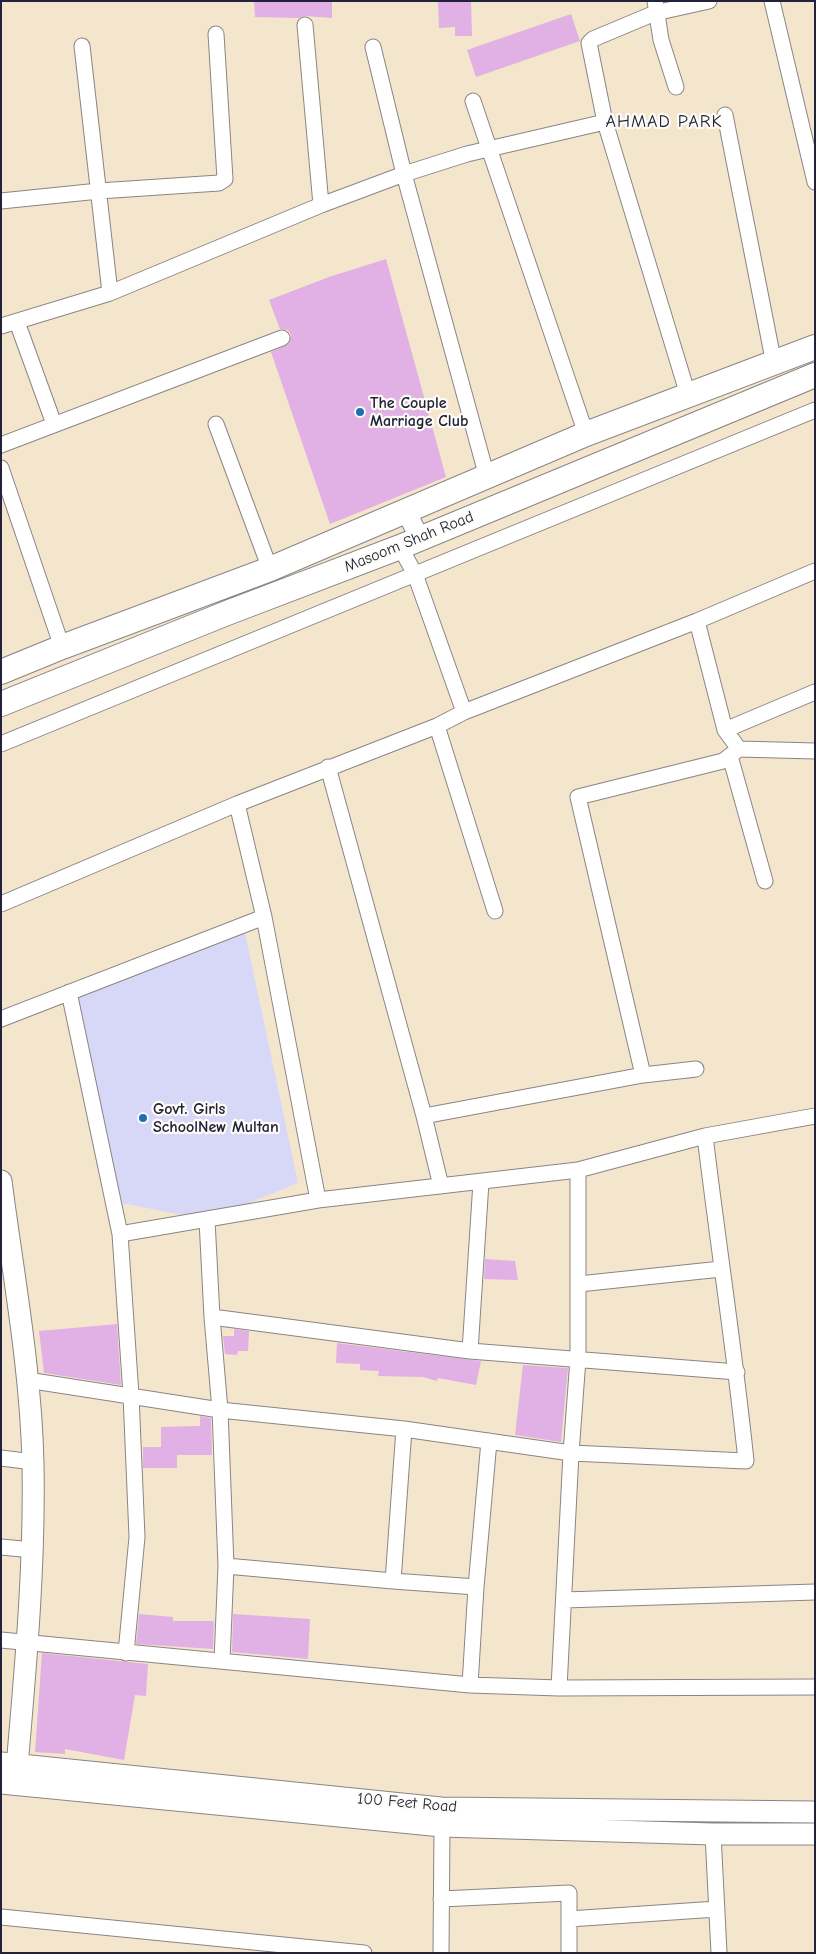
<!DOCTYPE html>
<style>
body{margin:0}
#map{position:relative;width:816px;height:1954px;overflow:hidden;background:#f4e6cd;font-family:"Comic Neue",sans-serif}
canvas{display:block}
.frame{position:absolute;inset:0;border:2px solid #22223b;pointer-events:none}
</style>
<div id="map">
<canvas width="816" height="1954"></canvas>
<div class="frame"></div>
</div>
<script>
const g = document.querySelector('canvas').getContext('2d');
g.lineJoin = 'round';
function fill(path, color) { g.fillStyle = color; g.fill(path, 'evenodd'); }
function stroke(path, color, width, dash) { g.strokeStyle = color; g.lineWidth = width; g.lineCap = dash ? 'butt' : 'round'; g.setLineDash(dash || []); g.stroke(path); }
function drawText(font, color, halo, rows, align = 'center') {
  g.font = font + ' "Comic Neue",sans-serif'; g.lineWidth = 4.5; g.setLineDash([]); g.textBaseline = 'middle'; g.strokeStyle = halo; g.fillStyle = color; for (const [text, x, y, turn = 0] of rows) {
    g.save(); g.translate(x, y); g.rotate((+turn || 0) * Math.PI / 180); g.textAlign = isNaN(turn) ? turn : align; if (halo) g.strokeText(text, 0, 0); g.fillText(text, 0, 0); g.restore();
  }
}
fill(new Path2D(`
 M244 928 298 1183 207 1220 122 1203 77 996Z`), '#d7d7f8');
fill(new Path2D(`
 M254 1H332V18L305 16 299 18 255 17Z
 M438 1H471L472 36H455V27L439 28Z
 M571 14 580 41 476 77 467 50Z
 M386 259 446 477 330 524 271 352 289 344 291 335 288 330 280 329 269 300 329 277Z
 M485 1259 515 1261 518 1280 484 1279Z
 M117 1324 121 1385 44 1373 39 1331Z
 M234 1329 249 1331 248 1351H238L237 1355 225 1354 223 1336H234Z
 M337 1343 481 1361 476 1385 438 1378 437 1381 423 1377 378 1376 379 1371 360 1370V1364L336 1363Z
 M523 1365 568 1368 561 1442 515 1435Z
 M200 1416 211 1418 212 1455H177V1468H143V1447H161V1427L200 1426Z
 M139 1614 173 1617V1621H214L213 1649 136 1644Z
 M233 1614 310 1619 308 1659 232 1652Z
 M42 1653 148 1664 146 1696 135 1695 124 1760 65 1749V1754L35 1752Z`), '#e1b0e4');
const minor = new Path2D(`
 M655 1 661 40 676 87
 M772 1 815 182
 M305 25 321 205
 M82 46 110 293
 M373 47 404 174 487 477
 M473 101 586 434
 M725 115 774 364
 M1 201 99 191 219 183 225 179 216 34
 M17 322 54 424
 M1 326 110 293 321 205 404 174 467 154 605 122
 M688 395 605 122 589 43 593 39 655 13 709 1
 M216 424 270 569
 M1 445 282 338
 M1 468 62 647
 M400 547 415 574 464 712
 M697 621 725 730 739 749 815 751
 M437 726 495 911
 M725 730 815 692
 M1 744 815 410
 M730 756 765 881
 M328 767 424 1116 441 1186
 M237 804 264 917 318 1200
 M1 904 237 804 437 726 464 712 697 621 815 571
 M69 992 120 1234 131 1395 137 1537 126 1653
 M1 1019 264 917
 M643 1075 578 797 723 761 739 749
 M424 1116 643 1075 696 1069
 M207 1220 212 1317 220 1410 226 1566 393 1581 404 1429
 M120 1234 318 1200 578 1170 705 1136
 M579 1284 721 1269
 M212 1317 470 1351 737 1372
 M470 1351 481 1182
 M27 1380 220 1410 404 1429 571 1453 746 1461C735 1353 718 1245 705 1136L815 1116
 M1 1458 33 1462
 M1 1547 33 1550
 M393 1581 476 1587
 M564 1600 815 1592
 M1 1640 470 1685 559 1688 815 1687
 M222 1661 226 1566
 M470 1685 476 1587 489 1441
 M559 1688 571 1453 578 1359V1170
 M713 1834 719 1953
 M441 1899 569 1893V1953
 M1 1917 364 1953
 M569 1919 717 1909
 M441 1953 442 1826`);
const tertiary = new Path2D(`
 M406 511 420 539`);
const secondary = new Path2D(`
 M1 1181C13 1274 31 1369 33 1464 35 1569 25 1673 16 1778
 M1 1763 441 1808 815 1812
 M1 1783 442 1826 713 1834H815`);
const primary = new Path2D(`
 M1 672 62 647 270 569 586 434 815 347
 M1 704 227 613 400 547 815 375`);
stroke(minor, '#8b8484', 17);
stroke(tertiary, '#8b8484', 21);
stroke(secondary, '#8b8484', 23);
stroke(primary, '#8b8484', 26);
stroke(minor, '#fff', 15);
stroke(tertiary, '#fff', 19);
stroke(secondary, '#fff', 21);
stroke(primary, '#fff', 24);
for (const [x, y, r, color] of [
 [360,412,5,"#1f6fb2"],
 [143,1118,5,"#1f6fb2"]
]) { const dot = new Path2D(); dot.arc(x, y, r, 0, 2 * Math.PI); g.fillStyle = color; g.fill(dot); stroke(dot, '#fdfcf7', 2); }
drawText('bold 16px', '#22223b', '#fdfcf7', [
 ["The Couple",370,403],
 ["Marriage Club",370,421],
 ["Govt. Girls",153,1109],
 ["SchoolNew Multan",153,1127]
], 'left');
drawText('16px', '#22223b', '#fdfcf7', [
 ["Masoom Shah Road",409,542,-22],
 ["100 Feet Road",407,1803,5]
]);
g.letterSpacing = '1px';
drawText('18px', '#22223b', '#fdfcf7', [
 ["AHMAD PARK",664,122]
]);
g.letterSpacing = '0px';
</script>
